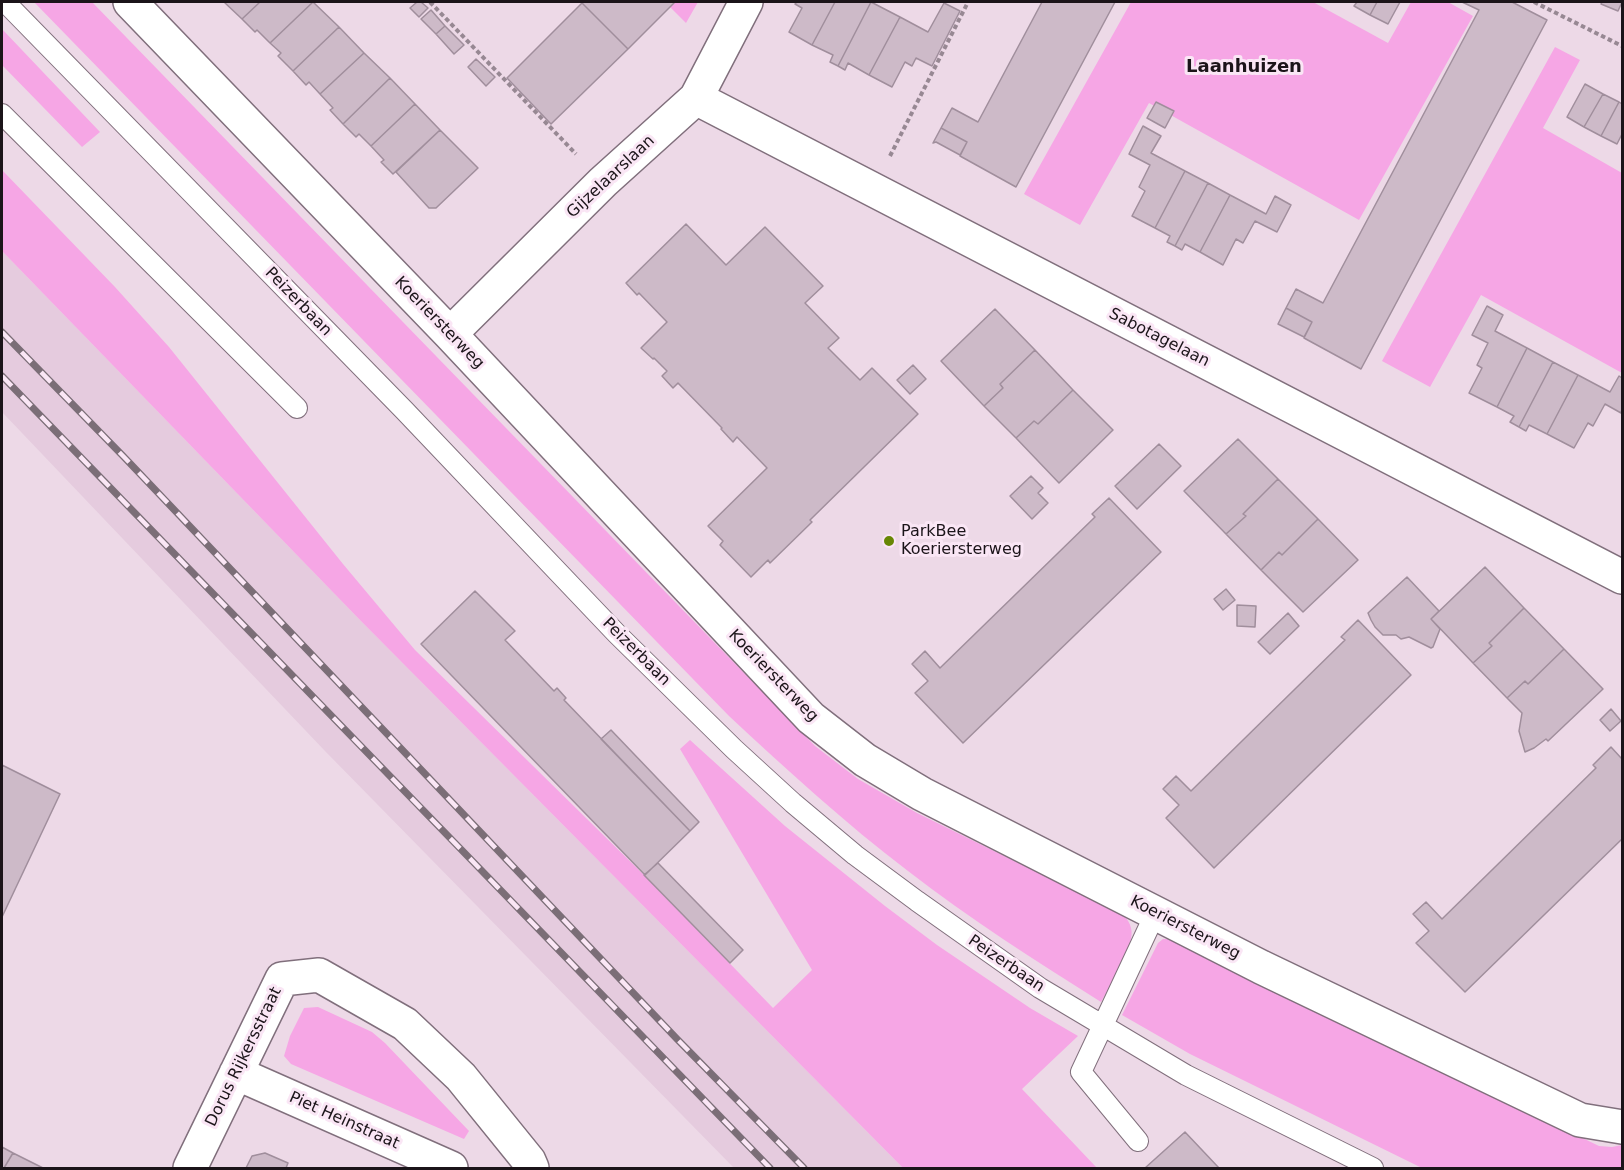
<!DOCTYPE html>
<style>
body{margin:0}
#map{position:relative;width:1624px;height:1170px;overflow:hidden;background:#edd9e7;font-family:"DejaVu Sans",sans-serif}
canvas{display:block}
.frame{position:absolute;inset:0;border:3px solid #1b1419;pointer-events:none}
</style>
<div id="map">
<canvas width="1624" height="1170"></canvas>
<div class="frame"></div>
</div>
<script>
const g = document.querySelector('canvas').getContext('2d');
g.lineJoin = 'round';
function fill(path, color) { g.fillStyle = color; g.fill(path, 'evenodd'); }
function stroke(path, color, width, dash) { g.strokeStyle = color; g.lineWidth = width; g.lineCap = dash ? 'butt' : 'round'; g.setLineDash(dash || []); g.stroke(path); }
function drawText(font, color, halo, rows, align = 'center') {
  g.font = font + ' "DejaVu Sans",sans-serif'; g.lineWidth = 6; g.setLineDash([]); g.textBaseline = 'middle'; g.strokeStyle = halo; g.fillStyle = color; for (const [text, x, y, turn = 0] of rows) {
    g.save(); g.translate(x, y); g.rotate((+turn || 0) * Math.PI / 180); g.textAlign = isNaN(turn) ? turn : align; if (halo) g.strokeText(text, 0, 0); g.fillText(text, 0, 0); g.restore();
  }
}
fill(new Path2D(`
 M2 251 357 617 903 1168H734L325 751 2 412Z`), '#e5cbde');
fill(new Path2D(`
 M34 2H92L815 746 858 779 917 813 1124 915C1127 919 1130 923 1131 928 1136 945 1110 985 1101 1002 1036 961 970 919 908 871 845 823 787 770 729 716Z
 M676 2H698L686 23 670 7Z
 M1131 2H1313L1388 43 1411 2H1448L1473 16 1359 220 1149 103 1080 225 1024 194Z
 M2 29 100 132 82 147 2 65Z
 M1555 47 1580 60 1543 128 1622 173V373L1481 295 1430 387 1382 361Z
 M2 170 115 287 169 347 343 564 415 650 644 875 773 1008 812 970 680 749 690 740 785 826 885 906 937 945 1030 1008 1078 1036 1022 1089 1097 1168H903L357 617 2 251Z
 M1163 939H1171L1599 1146 1612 1147 1622 1145V1168H1422L1190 1054 1122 1015 1158 943Z
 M318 1007 372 1032 385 1043 469 1131 464 1139 291 1064 284 1056 290 1036 304 1008Z`), '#f6a6e5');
const building = new Path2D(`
 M224 2H260L242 19Z
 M260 2H313L270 43 257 30 255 32 242 19Z
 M313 2 339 27 293 71 278 56 281 53 270 43Z
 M417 2H421L428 8 419 17 410 8Z
 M584 2H675L628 49 582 3Z
 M797 2H835L812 45 789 32 802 8 795 4Z
 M835 2H871L838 66 830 62 833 55 812 45Z
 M871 2 900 17 869 75 848 63 845 70 838 66Z
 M1042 2H1115L1016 187 960 156 967 142 941 128 952 108 978 122Z
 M1357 2H1377L1370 15 1354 6Z
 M1377 2H1400L1388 24 1370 15Z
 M1462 2H1512L1547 20 1361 369 1304 338 1312 322 1286 308 1296 289 1323 303 1479 10Z
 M1602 2H1622L1618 11 1601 4Z
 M582 3 628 49 551 124 507 78Z
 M944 3 960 11 932 66 916 58 912 66 905 62 892 87 869 75 900 17 928 32Z
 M431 10 445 26 436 34 421 19Z
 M445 26 464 45 454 54 436 34Z
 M339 27 364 53 320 94 309 82 306 85 293 71Z
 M364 53 390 78 343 124 330 110 333 108 320 94Z
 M476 59 495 77 486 86 468 67Z
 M390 78 415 104 371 146 359 134 356 137 343 124Z
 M1585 84 1603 94 1584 127 1567 117Z
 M1603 94 1619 102 1601 136 1584 127Z
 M1156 102 1174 111 1165 128 1147 118Z
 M1619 102 1622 104V134L1617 144 1601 136Z
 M415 104 440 130 393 174 381 162 384 160 371 146Z
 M1143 126 1161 136 1151 153 1185 171 1155 228 1132 216 1145 191 1139 187 1150 165 1129 154Z
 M941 128 967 142 960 155 936 142 933 143Z
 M440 130 478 168 436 208H429L396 172Z
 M1185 171 1208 183 1175 246 1167 242 1170 236 1155 228Z
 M1208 183 1230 195 1200 252 1185 244 1182 250 1175 246Z
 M1230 195 1266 214 1275 196 1291 205 1277 232 1255 221 1243 243 1236 239 1223 265 1200 252Z
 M686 224 726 265 765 227 823 286 805 303 839 338 828 348 860 380 872 368 918 414 810 520 812 522 770 563 768 560 751 577 720 545 723 541 708 526 767 468 737 437 733 442 721 429 722 428 678 383 673 388 662 376 667 371 654 358 653 359 641 348 667 322 639 293 637 295 626 283Z
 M1487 306 1503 315 1495 331 1527 348 1497 407 1469 393 1482 368 1477 365 1488 343 1472 335Z
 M1286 308 1312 322 1304 337 1278 324Z
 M995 309 1035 350 1000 384 1003 388 984 406 941 361Z
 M1527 348 1553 362 1519 427 1510 422 1514 416 1497 407Z
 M1035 350 1073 390 1038 424 1034 421 1016 438 984 406 1003 388 1000 384Z
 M1553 362 1578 375 1547 434 1529 425 1526 431 1519 427Z
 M913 365 926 379 910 394 897 380Z
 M1578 375 1610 392 1619 376 1622 378V409L1621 413 1605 404 1593 426 1588 423 1574 448 1547 434Z
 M1073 390 1113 430 1059 483 1016 438 1034 421 1038 424Z
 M1238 439 1278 479 1243 514 1246 516 1226 534 1184 491Z
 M1159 444 1181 466 1137 509 1115 486Z
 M1031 476 1043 488 1038 493 1048 503 1032 519 1010 496Z
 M1278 479 1318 519 1282 555 1279 552 1261 570 1226 534 1246 516 1243 514Z
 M1109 498 1161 552 963 743 915 693 928 681 912 664 925 651 940 668 1095 517 1092 514Z
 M1318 519 1358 560 1303 612 1261 570 1279 552 1282 555Z
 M1485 567 1524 608 1489 643 1492 646 1473 663 1431 619Z
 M1407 577 1439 611 1431 619 1440 629 1433 647 1431 648 1409 637 1401 639 1396 635H1383L1375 627 1371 620 1368 613Z
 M1226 589 1235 600 1223 610 1214 599Z
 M475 591 515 631 505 640 554 691 557 688 566 698 564 700 690 831 645 875 421 644Z
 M1237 605 1256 606 1255 627 1237 626Z
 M1524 608 1564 649 1528 684 1525 681 1507 698 1473 663 1492 646 1489 643Z
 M1288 613 1299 626 1270 654 1258 642Z
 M1358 620 1411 675 1214 868 1166 818 1179 805 1163 789 1176 776 1191 791 1345 640 1341 637Z
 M1564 649 1603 689 1548 741 1546 739 1534 748 1525 752 1519 731 1522 713 1507 698 1525 681 1528 684Z
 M1611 709 1621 721 1610 731 1600 720Z
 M611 730 699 822 690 831 601 739Z
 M1611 747 1622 759V839L1465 992 1416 943 1429 931 1413 914 1426 902 1442 919 1596 768 1593 765Z
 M2 765 60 794 2 917Z
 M658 863 743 950 730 963 644 875Z
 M1185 1132 1219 1168H1145Z
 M2 1147 13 1153 4 1168H2Z
 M13 1153 43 1168H4Z
 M265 1153 288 1163 286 1168H246L252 1156Z`);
fill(building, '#cdbac8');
stroke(building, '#a08e9c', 1.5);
const lane = new Path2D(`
 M5 2 404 410 617 634 734 749 793 803 855 855 917 901 1040 988 1186 1075 1373 1168
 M2 114 297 408
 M1138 1141 1081 1072 1156 912`);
const street = new Path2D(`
 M130 2 450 334 811 718 865 760 922 794 1261 967 1580 1120 1622 1127
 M696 98 1622 577
 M450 334 603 182 696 98 746 2
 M236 1073 451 1168
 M190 1168 282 979 319 975 405 1024 461 1077 529 1161 532 1168`);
stroke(lane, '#806f7c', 22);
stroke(street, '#806f7c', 36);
stroke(new Path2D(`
 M430 2 576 154
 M1534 2 1622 46
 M890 156 968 2`), '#978893', 4, [4.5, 3]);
stroke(lane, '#fff', 20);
stroke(street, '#fff', 33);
const rail = new Path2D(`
 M2 332 124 457 677 1039 804 1168
 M2 376 770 1168`);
stroke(rail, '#7b6e77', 7);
stroke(rail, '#fae6f5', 4.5, [14]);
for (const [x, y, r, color] of [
 [889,541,6,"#678704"]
]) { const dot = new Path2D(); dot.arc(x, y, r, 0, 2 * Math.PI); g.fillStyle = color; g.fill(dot); stroke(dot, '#fae6f5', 2); }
drawText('16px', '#1b1419', '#fae6f5', [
 ["Gijzelaarslaan",611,177,-43],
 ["Peizerbaan",298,302,46],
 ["Koeriersterweg",439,323,46],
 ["Sabotagelaan",1159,338,27],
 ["Peizerbaan",636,652,45],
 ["Koeriersterweg",773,676,46],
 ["Koeriersterweg",1185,928,27],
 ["Peizerbaan",1006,964,34],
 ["Dorus Rijkersstraat",244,1057,-64],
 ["Piet Heinstraat",344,1121,24]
]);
drawText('16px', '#1b1419', '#fae6f5', [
 ["ParkBee",901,532],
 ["Koeriersterweg",901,550]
], 'left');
drawText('bold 18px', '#1b1419', '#fae6f5', [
 ["Laanhuizen",1244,67]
]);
</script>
